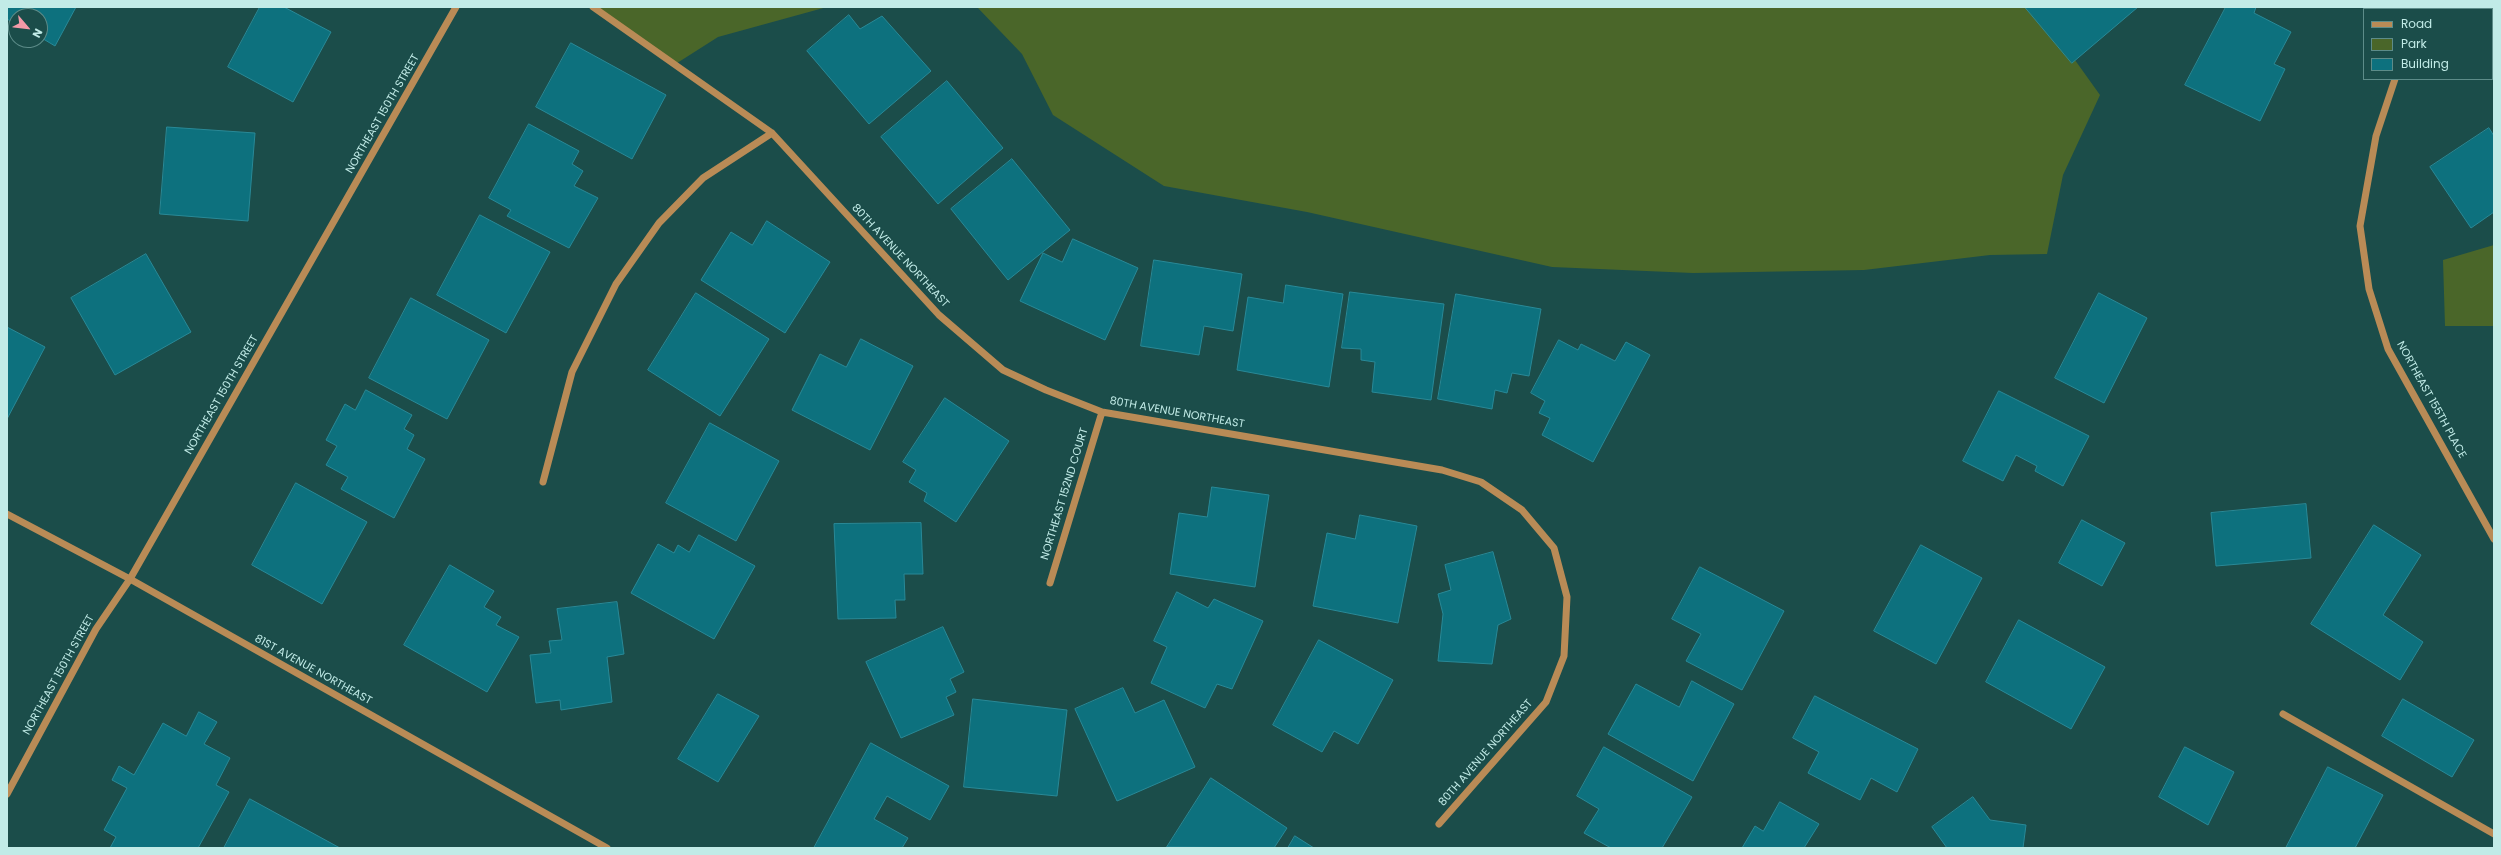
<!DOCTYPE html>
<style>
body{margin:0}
#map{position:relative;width:2501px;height:855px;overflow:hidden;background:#1b4d4a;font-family:Poppins,sans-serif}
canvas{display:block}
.frame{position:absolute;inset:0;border:8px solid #c1ebe7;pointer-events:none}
.legend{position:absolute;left:2363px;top:8px;width:130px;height:72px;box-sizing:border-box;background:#1b4d4a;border:1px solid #5d8c89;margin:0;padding:5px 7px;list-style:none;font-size:12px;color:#c1ebe7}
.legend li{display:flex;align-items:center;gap:8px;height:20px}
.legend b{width:20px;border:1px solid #5d8c89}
.north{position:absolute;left:8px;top:8px;width:40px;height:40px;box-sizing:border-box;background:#1b4d4a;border:1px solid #5d8c89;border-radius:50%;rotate:118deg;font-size:11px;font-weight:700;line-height:16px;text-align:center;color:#c1ebe7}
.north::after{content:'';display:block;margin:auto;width:14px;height:18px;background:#f39aa8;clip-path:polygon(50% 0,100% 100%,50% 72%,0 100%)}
</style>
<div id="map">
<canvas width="2501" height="855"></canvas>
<div class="frame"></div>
<ul class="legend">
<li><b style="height:5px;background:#b98b56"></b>Road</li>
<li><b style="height:11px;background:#4a6629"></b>Park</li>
<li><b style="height:11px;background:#0d717e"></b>Building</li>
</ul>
<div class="north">N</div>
</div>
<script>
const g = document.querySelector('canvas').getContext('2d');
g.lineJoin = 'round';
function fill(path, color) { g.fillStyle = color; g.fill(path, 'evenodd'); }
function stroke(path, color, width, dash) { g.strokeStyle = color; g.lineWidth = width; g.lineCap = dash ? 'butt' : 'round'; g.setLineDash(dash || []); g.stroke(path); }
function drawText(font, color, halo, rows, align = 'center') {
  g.font = font + ' Poppins,sans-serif'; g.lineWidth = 3; g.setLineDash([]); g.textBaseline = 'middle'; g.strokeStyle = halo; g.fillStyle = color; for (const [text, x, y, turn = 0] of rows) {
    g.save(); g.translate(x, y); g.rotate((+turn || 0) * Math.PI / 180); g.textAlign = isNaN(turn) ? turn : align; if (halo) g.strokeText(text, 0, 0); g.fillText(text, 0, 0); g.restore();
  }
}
fill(new Path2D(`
 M593 7H827L718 37 674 65Z
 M977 7H2037L2100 95 2063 175 2047 254 1990 255 1864 270 1693 273 1552 267 1307 212 1164 186 1053 115 1022 54Z
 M2494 245V326H2445L2443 260Z`), '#4a6629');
const building = new Path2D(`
 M7 7H76L55 46 40 37V16H16V24L7 19Z
 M260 7H284L331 32 293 102 228 67Z
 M2025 7H2138L2072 63Z
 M2226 7H2256L2254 13 2291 32 2274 64 2285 69 2260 121 2185 85Z
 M849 15 860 29 882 16 931 71 869 124 807 51Z
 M571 43 666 95 632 159 536 107Z
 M947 81 1003 148 938 204 881 137Z
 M529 124 579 151 572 164 583 171 574 186 598 198 569 248 507 216 511 210 489 198Z
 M167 127 255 133 248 221 160 214Z
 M2489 128 2494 136V212L2471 228 2430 167Z
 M1012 159 1070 230 1008 280 951 209Z
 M480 215 550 252 506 333 437 295Z
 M767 221 830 262 785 333 701 280 731 232 752 245Z
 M1073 239 1138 268 1105 340 1020 301 1043 253 1062 262Z
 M146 254 191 332 115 375 71 298Z
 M1154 260 1242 274 1233 331 1204 326 1199 355 1141 346Z
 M1286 285 1343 294 1329 387 1237 370 1248 297 1283 303Z
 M1350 292 1444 304 1431 400 1372 392 1375 362 1361 360V349L1342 348Z
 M696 293 769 339 720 416 648 370Z
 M2099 293 2147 318 2104 403 2055 378Z
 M1456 294 1541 309 1529 376 1512 373 1507 393 1495 390 1492 409 1438 399Z
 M411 298 489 340 447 419 369 378Z
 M7 327 45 347 7 419Z
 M861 339 913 366 870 450 792 410 820 354 846 367Z
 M1559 340 1578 350 1581 344 1615 361 1626 342 1650 355 1593 462 1542 435 1550 418 1539 413 1545 401 1531 393Z
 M366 390 412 415 404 429 414 435 407 449 425 459 394 518 341 489 348 477 326 465 337 446 326 440 345 404 355 410Z
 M1999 391 2089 436 2063 486 2035 471 2037 466 2016 455 2003 481 1963 461Z
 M945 398 1009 441 956 522 924 501 927 493 909 482 916 470 903 462Z
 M710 423 779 461 736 541 666 503Z
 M296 483 367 522 322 604 252 565Z
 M1212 487 1269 495 1255 587 1170 574 1179 513 1207 517Z
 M2306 504 2311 558 2216 566 2211 513Z
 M1360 515 1417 526 1398 623 1313 606 1327 533 1355 539Z
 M2082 520 2125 543 2102 586 2059 563Z
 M921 523 923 574H904L905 600H895L896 618 838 619 834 524Z
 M2374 525 2421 555 2383 615 2423 642 2400 680 2311 624Z
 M699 535 755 566 714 639 631 593 658 544 674 553 678 545 689 552Z
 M1921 545 1982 578 1936 664 1874 631Z
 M1493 552 1511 619 1498 625 1492 664 1438 661 1443 614 1438 594 1451 590 1445 565Z
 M450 565 494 591 484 607 501 617 496 625 519 637 487 692 404 645Z
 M1700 567 1784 611 1742 690 1686 661 1701 634 1672 619Z
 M1177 592 1208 608 1214 599 1263 621 1232 689 1217 684 1205 708 1151 683 1167 647 1154 641Z
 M617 602 624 654 607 657 612 702 561 710 560 700 536 703 530 655 551 653 549 641 562 640 557 609Z
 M2019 620 2105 667 2071 729 1986 682Z
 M943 627 964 672 950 679 956 692 946 697 954 715 901 738 866 662Z
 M1319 640 1393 680 1358 744 1334 731 1322 752 1273 725Z
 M1692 681 1734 704 1693 781 1608 734 1636 684 1679 707Z
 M1123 688 1135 713 1164 700 1195 767 1117 801 1075 709Z
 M718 694 759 716 718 782 678 759Z
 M1815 696 1918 749 1897 792 1871 778 1860 800 1808 773 1819 752 1793 738Z
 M973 699 1067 710 1057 796 964 787Z
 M2403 699 2474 740 2452 777 2382 736Z
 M199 712 217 722 204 744 230 758 216 785 229 792 198 848H110L116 837 104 830 127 788 112 780 119 766 134 775 163 723 186 736Z
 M871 743 949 786 930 820 887 796 874 819 908 838 902 848H814Z
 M1604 747 1692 797 1662 848H1611L1584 833 1599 809 1577 796Z
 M2185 747 2234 772 2208 825 2159 797Z
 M2328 767 2383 795 2355 848H2286Z
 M1211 778 1287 828 1274 848 1167 847Z
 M1973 797 1990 820 2026 825 2023 848H1947L1932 827Z
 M250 799 340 848H224Z
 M1780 802 1819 824 1804 848H1742L1755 826 1763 831Z
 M1295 836 1314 848H1288Z`);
fill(building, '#0d717e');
stroke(building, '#298997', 1);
stroke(new Path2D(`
 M593 7 772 133 939 315 1003 370 1046 390 1102 412 1442 470 1481 482 1522 510 1554 548 1567 597 1564 656 1546 702 1439 824
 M2436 9 2437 7
 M2395 79 2376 136 2360 226 2369 289 2388 349 2494 539
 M543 482 572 372 616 284 659 223 703 178 772 133
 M7 514 130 579 607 848
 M1050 583 1102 412
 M2283 714 2494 834
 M7 794 96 629 130 579 456 7`), '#b98b56', 7);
drawText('11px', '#c1ebe7', '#1b4d4a', [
 ["NORTHEAST 150TH STREET",383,114,-60],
 ["80TH AVENUE NORTHEAST",900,256,47],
 ["NORTHEAST 150TH STREET",222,395,-60],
 ["NORTHEAST 155TH PLACE",2431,400,61],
 ["80TH AVENUE NORTHEAST",1177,413,10],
 ["NORTHEAST 152ND COURT",1065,494,-73],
 ["81ST AVENUE NORTHEAST",313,670,29],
 ["NORTHEAST 150TH STREET",59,675,-61],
 ["80TH AVENUE NORTHEAST",1486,753,-49]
]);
</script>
